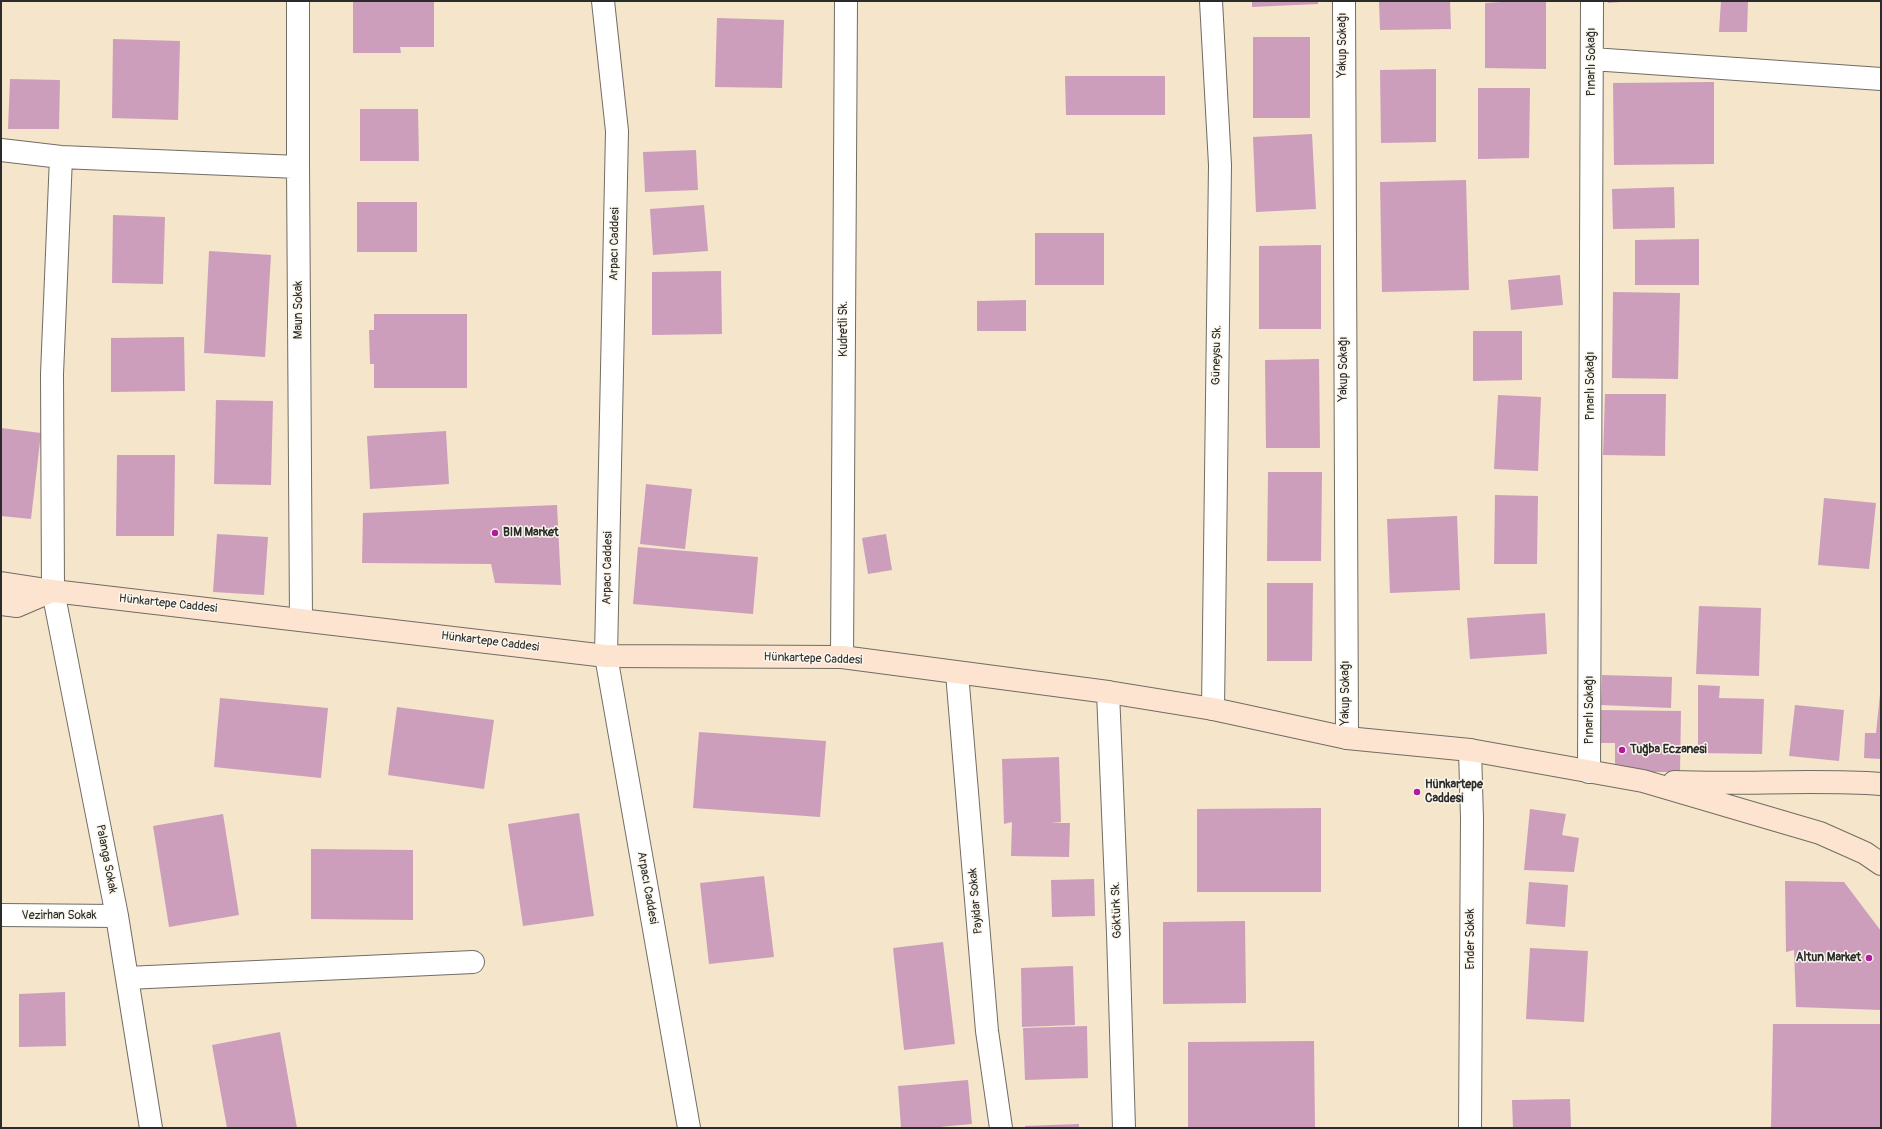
<!DOCTYPE html>
<meta charset="utf-8">
<style>
body{margin:0}
#map{position:relative;width:1882px;height:1129px;overflow:hidden;background:#f4e5cb;font-family:Pangolin,sans-serif}
canvas{display:block}
.frame{position:absolute;inset:0;border:2px solid #2b2b2b;pointer-events:none}
</style>
<div id="map">
<canvas width="1882" height="1129"></canvas>
<div class="frame"></div>
</div>
<script>
const g = document.querySelector('canvas').getContext('2d');
g.lineJoin = 'round';
function fill(path, color) { g.fillStyle = color; g.fill(path, 'evenodd'); }
function stroke(path, color, width, dash) { g.strokeStyle = color; g.lineWidth = width; g.lineCap = dash ? 'butt' : 'round'; g.setLineDash(dash || []); g.stroke(path); }
function drawText(font, color, halo, rows, align = 'center') {
  g.font = font + ' Pangolin,sans-serif'; g.lineWidth = 3; g.setLineDash([]); g.textBaseline = 'middle'; g.strokeStyle = halo; g.fillStyle = color; for (const [text, x, y, turn = 0] of rows) {
    g.save(); g.translate(x, y); g.rotate((+turn || 0) * Math.PI / 180); g.textAlign = isNaN(turn) ? turn : align; if (halo) g.strokeText(text, 0, 0); g.fillText(text, 0, 0); g.restore();
  }
}
fill(new Path2D(`
 M353 1H434V47H400L401 53H353Z
 M1252 1H1318V4L1252 7Z
 M1379 1H1450L1451 29 1380 30Z
 M1517 1H1546V69L1485 68V3Z
 M1608 1H1620V2L1608 3Z
 M1721 1H1748L1747 32H1719Z
 M717 18 784 20 782 88 715 87Z
 M1253 37H1310V118H1253Z
 M113 39 180 41 178 120 112 118Z
 M1436 69V142L1381 143 1380 70Z
 M1065 76H1165V115H1066Z
 M10 79 60 80 59 129H8Z
 M1714 82V164L1614 165 1613 83Z
 M1478 88H1530L1529 158 1478 159Z
 M360 109H418L419 161H360Z
 M1312 134 1316 209 1256 212 1253 137Z
 M696 150 698 190 645 192 643 152Z
 M1466 180 1469 290 1382 292 1380 182Z
 M1674 187 1675 228 1613 229 1612 189Z
 M357 202H417V252H357Z
 M704 205 708 251 653 255 650 209Z
 M113 215 165 217 163 284 112 283Z
 M1035 233H1104V285H1035Z
 M1699 239V285H1635V240Z
 M1321 245V329H1259V246Z
 M209 251 271 255 265 357 204 353Z
 M721 271 722 334 652 335V272Z
 M1560 275 1563 305 1511 310 1508 280Z
 M1613 292 1680 293 1678 379 1612 378Z
 M1026 300V331H977V301Z
 M374 314H467V388H374V364H370L369 330H374Z
 M1473 331H1522V380L1473 381Z
 M184 337 185 391 111 392V338Z
 M1319 359 1320 448H1266L1265 360Z
 M1605 394H1666L1665 456 1603 455Z
 M1498 395 1541 397 1538 471 1494 469Z
 M216 400 273 401 271 485 214 484Z
 M1 428 41 433 31 519 1 516Z
 M446 431 449 484 370 489 367 436Z
 M117 455H175L174 536H116Z
 M1268 472H1322L1321 561H1267Z
 M646 484 692 489 685 549 640 544Z
 M1495 495 1538 496 1537 564H1494Z
 M1824 498 1876 503 1869 569 1818 565Z
 M557 505 561 585 495 583 491 564 362 563 363 513Z
 M1457 516 1460 590 1390 593 1387 519Z
 M217 534 268 537 264 595 213 592Z
 M886 534 892 570 868 574 862 538Z
 M638 547 758 557 753 614 633 604Z
 M1267 583H1313L1312 661H1267Z
 M1699 606 1761 608 1759 676 1696 674Z
 M1545 613 1547 654 1470 659 1467 618Z
 M1602 675 1672 677 1671 708 1601 705Z
 M1698 685 1720 686 1719 698 1764 699 1762 754 1698 753Z
 M1880 694 1881 759 1864 758 1865 733H1876Z
 M220 698 328 708 321 778 214 767Z
 M1795 705 1844 710 1839 761 1789 756Z
 M397 707 494 720 484 789 388 775Z
 M1600 710 1681 711 1680 772H1615V743H1599Z
 M699 732 826 741 820 817 693 808Z
 M1059 757 1061 822 1051 823H1070L1069 857 1011 856 1012 822 1004 824 1002 759Z
 M1321 808V892H1197V809Z
 M1530 809 1566 814 1562 835 1579 838 1574 872 1524 870Z
 M579 813 594 916 523 926 508 824Z
 M223 814 239 915 169 927 153 826Z
 M311 849 413 850V920L311 919Z
 M764 876 774 957 709 964 700 883Z
 M1094 879 1095 916 1052 917 1051 880Z
 M1785 881 1844 882 1881 931V1010L1796 1007 1794 950 1786 952Z
 M1529 882 1568 885 1565 927 1526 924Z
 M1245 921 1246 1003 1163 1004V922Z
 M943 942 955 1044 904 1050 893 948Z
 M1530 948 1588 951 1584 1022 1526 1019Z
 M1073 966 1075 1025 1022 1027 1021 968Z
 M65 992 66 1046 19 1047V994Z
 M1773 1024H1881V1128H1771Z
 M1087 1026 1088 1078 1025 1080 1023 1028Z
 M280 1032 297 1128H227L212 1045Z
 M1314 1041 1315 1128H1188V1042Z
 M968 1080 972 1124 929 1128H901L898 1086Z
 M1570 1099 1571 1128H1513L1512 1100Z
 M1079 1124V1128H1025V1126Z`), '#cc9ebc');
const minor = new Path2D(`
 M298 1V167L301 619
 M603 1 617 131 606 656 689 1128
 M1211 1 1220 165 1213 709
 M1344 1 1347 738
 M1592 59 1881 79
 M1 150 61 157 298 167
 M61 157 52 374 53 591 117 916 151 1128
 M842 657 846 1
 M957 673 987 1031 1001 1128
 M1108 692 1118 933 1124 1128
 M1589 772 1592 1
 M1 915 117 916
 M127 978 473 962
 M1470 1128 1472 819 1470 750`);
const secondary = new Path2D(`
 M1 583 53 591 606 656 842 657 1108 692 1213 709 1347 738 1470 750 1643 781 1820 833 1865 853 1881 864
 M1 604 17 606 52 591
 M1674 782C1743 785 1812 779 1881 784`);
stroke(minor, '#716c63', 24);
stroke(secondary, '#716c63', 24);
stroke(minor, '#fff', 22);
stroke(secondary, '#fde4d0', 22);
for (const [x, y, r, color] of [
 [495,533,4,"#b5179e"],
 [1622,750,4,"#b5179e"],
 [1417,792,4,"#b5179e"],
 [1869,958,4,"#b5179e"]
]) { const dot = new Path2D(); dot.arc(x, y, r, 0, 2 * Math.PI); g.fillStyle = color; g.fill(dot); stroke(dot, '#fbf7ec', 1.5); }
drawText('12px', '#2b2b2b', '#fbf7ec', [
 ["Yakup Sokağı",1343,45,-90],
 ["Pınarlı Sokağı",1592,62,-90],
 ["Arpacı Caddesi",615,244,-89],
 ["Maun Sokak",299,310,-90],
 ["Kudretli Sk.",844,329,-90],
 ["Güneysu Sk.",1217,355,-89],
 ["Yakup Sokağı",1344,369,-90],
 ["Pınarlı Sokağı",1591,386,-90],
 ["Arpacı Caddesi",608,568,-89],
 ["Hünkartepe Caddesi",168,604,6],
 ["Hünkartepe Caddesi",490,642,7],
 ["Hünkartepe Caddesi",813,659,2],
 ["Yakup Sokağı",1346,693,-90],
 ["Pınarlı Sokağı",1590,710,-90],
 ["Palanga Sokak",106,859,79],
 ["Arpacı Caddesi",647,888,80],
 ["Payidar Sokak",976,901,-95],
 ["Göktürk Sk.",1117,910,-92],
 ["Vezirhan Sokak",59,916],
 ["Ender Sokak",1471,939,-90]
]);
drawText('bold 12px', '#2b2b2b', '#fbf7ec', [
 ["BIM Market",503,533],
 ["Tuğba Eczanesi",1630,750],
 ["Hünkartepe",1425,785],
 ["Caddesi",1425,799],
 ["Altun Market",1861,958,"right"]
], 'left');
</script>
